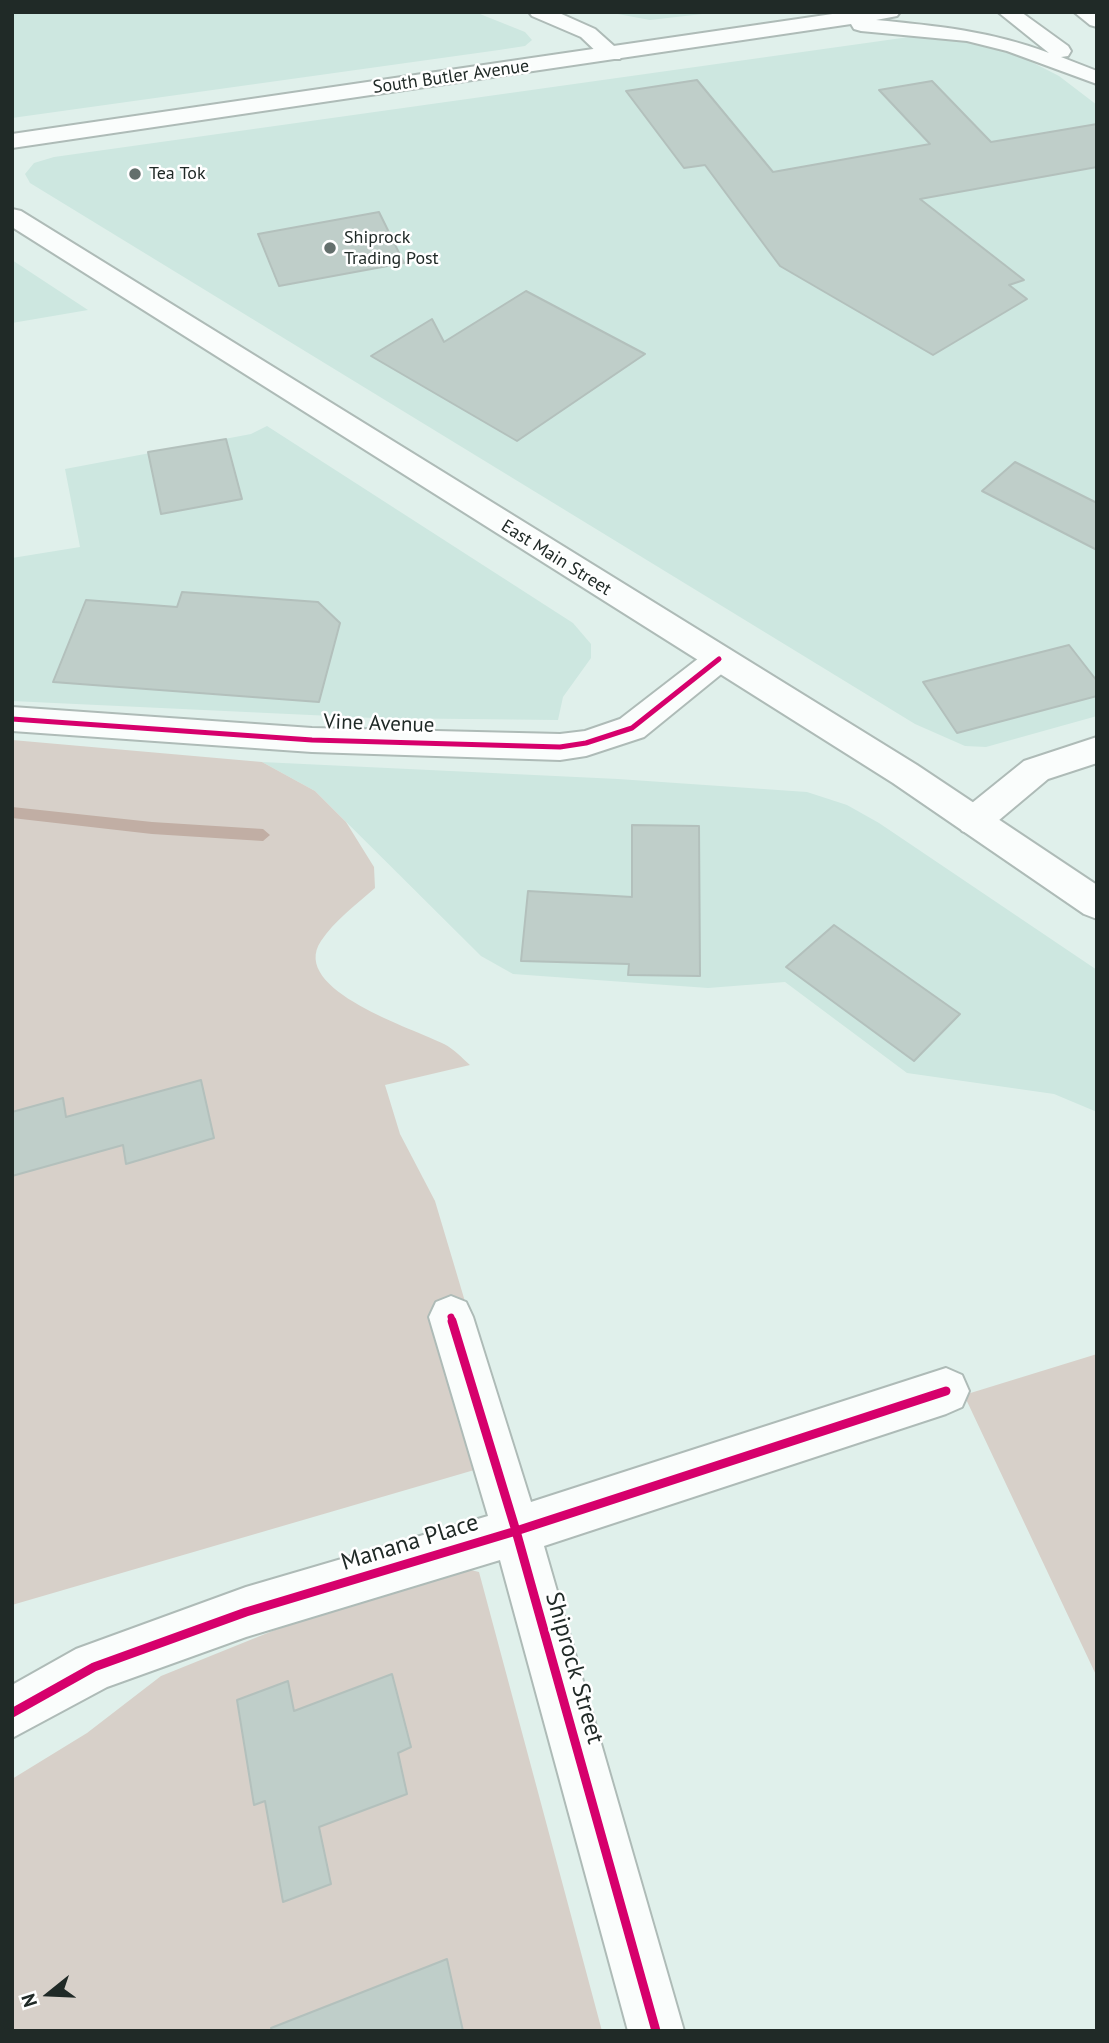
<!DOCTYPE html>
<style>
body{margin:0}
#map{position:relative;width:1109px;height:2043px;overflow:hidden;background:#e0f0eb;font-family:"PT Sans",sans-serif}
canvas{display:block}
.frame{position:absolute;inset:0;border:14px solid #202a27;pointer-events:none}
.north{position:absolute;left:14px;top:1959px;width:70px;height:70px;-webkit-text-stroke:5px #fff;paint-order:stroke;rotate:252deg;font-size:19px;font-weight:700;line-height:28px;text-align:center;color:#202a27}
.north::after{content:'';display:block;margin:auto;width:24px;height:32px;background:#202a27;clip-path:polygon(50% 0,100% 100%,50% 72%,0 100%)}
</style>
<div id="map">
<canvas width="1109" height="2043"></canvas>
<div class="frame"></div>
<div class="north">N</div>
</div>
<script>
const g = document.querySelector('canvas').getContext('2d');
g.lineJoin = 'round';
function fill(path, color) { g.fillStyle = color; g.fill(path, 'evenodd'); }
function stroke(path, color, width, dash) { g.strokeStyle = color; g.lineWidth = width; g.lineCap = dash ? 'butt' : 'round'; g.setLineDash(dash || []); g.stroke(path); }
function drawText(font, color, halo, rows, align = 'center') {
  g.font = font + ' "PT Sans",sans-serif'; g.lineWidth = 5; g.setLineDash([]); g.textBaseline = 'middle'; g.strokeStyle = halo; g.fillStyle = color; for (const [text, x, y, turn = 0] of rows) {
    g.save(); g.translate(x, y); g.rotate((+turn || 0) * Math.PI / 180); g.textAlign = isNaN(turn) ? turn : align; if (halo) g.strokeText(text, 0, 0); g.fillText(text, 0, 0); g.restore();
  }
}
fill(new Path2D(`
 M12 12H475L525 32 532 40 525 46 499 50 12 118Z
 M607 12H720L650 20Z
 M909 37 962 40 1012 52 1059 76 1097 105V716L986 747 965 746 915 724 30 183 25 174 34 163 54 157Z
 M12 260 88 310 12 323Z
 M267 426 573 623 591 644V658L563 697 558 720 374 718 12 701V558L80 547 65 469 251 434Z
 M262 762 618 779 807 792 847 805 879 823 1097 970V1112L1054 1094 907 1073 785 982 708 988 513 974 481 956 315 791Z`), '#cde7e0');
fill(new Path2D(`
 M12 740 262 762 315 791 346 822 374 867 375 888C357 904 334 921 321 941 288 990 415 1029 444 1044 454 1049 462 1058 470 1065L385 1085 400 1134 435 1201 512 1459 12 1605Z
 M1097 1354V1677L964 1395Z
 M459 1567 479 1572 602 2031H12V1779L87 1733 161 1676 312 1615Z`), '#d7d0c9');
fill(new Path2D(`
 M12 807 152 822 263 829 270 835 263 841 152 834 12 818Z`), '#c1aea4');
const building = new Path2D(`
 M697 80 773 172 930 144 879 90 932 81 991 142 1097 124V167L920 199 1024 280 1009 285 1027 299 933 355 780 266 705 165 684 168 626 91Z
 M379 212 404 263 279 286 258 234Z
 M526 291 645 354 517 441 371 356 432 319 444 342Z
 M226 439 242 499 161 514 148 452Z
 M1015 462 1097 503V550L982 491Z
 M182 592 318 602 340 623 319 702 53 682 86 600 177 607Z
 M1069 645 1097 681V696L957 733 923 682Z
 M632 825 699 826 700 976 628 975 629 964 521 961 528 891 632 897Z
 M834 925 960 1014 914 1061 786 967Z
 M201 1080 214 1138 126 1164 123 1145 12 1176V1112L63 1098 66 1117Z
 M392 1674 411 1747 398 1753 407 1794 319 1827 331 1884 283 1902 265 1801 254 1805 237 1700 288 1681 294 1711Z
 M447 1959 463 2031H272L271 2028Z`);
fill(building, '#bfcec9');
stroke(building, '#b3c0bc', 2);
const street = new Path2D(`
 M719 648 730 651 735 659 730 667 644 737 586 756 560 760 312 752 12 731V707L312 728 560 734 585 731 620 719 708 651Z
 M1097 737V763L1048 779 986 831 974 835 962 831 957 821 962 811 1024 761Z
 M451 1296 466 1302 473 1317 531 1502 946 1368 962 1375 969 1391 962 1407 946 1414 544 1546 684 2031H628L500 1560 246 1637 107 1687 12 1738V1685L76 1649 246 1587 488 1516 429 1317 436 1302Z`);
const secondary = new Path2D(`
 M529 12H557L595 29 623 54 620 59H604L581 37 532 16Z
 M12 209 21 211 917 765 1097 885V919L1084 914 893 783 12 227Z`);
const primary = new Path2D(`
 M846 12H900L897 16 876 20C938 26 990 31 1049 53L998 12H1021L1068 46 1071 51 1068 56 1061 57 1097 71V84L1007 51 967 41 861 31 854 29 851 24 12 148V134Z
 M1074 12H1097V27L1090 25Z`);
stroke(street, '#aebbb7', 4);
stroke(secondary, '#aebbb7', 4);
stroke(primary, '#aebbb7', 4);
fill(street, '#fafdfc');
fill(secondary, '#fafdfc');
fill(primary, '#fafdfc');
stroke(new Path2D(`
 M12 719 312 740 560 747 586 743 632 728 719 659`), '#d6006c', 5);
stroke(new Path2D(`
 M451 1317 453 1323`), '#d6006c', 7);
stroke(new Path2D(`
 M452 1321 516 1531 656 2031
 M12 1713 94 1667 246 1612 516 1531 946 1391`), '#d6006c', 9);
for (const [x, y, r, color] of [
 [135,174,7,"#636f6c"],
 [330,248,7,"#636f6c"]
]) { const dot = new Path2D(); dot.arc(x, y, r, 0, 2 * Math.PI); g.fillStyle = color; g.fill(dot); stroke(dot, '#fff', 2.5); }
drawText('18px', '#202a27', '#fff', [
 ["South Butler Avenue",451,77,-8],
 ["East Main Street",556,558,32]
]);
drawText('18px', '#202a27', '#fff', [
 ["Tea Tok",149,174],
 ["Shiprock",344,238],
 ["Trading Post",344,259]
], 'left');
drawText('21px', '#202a27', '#fff', [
 ["Vine Avenue",379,724,2]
]);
drawText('24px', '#202a27', '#fff', [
 ["Manana Place",410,1543,-17],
 ["Shiprock Street",574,1668,74]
]);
</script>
